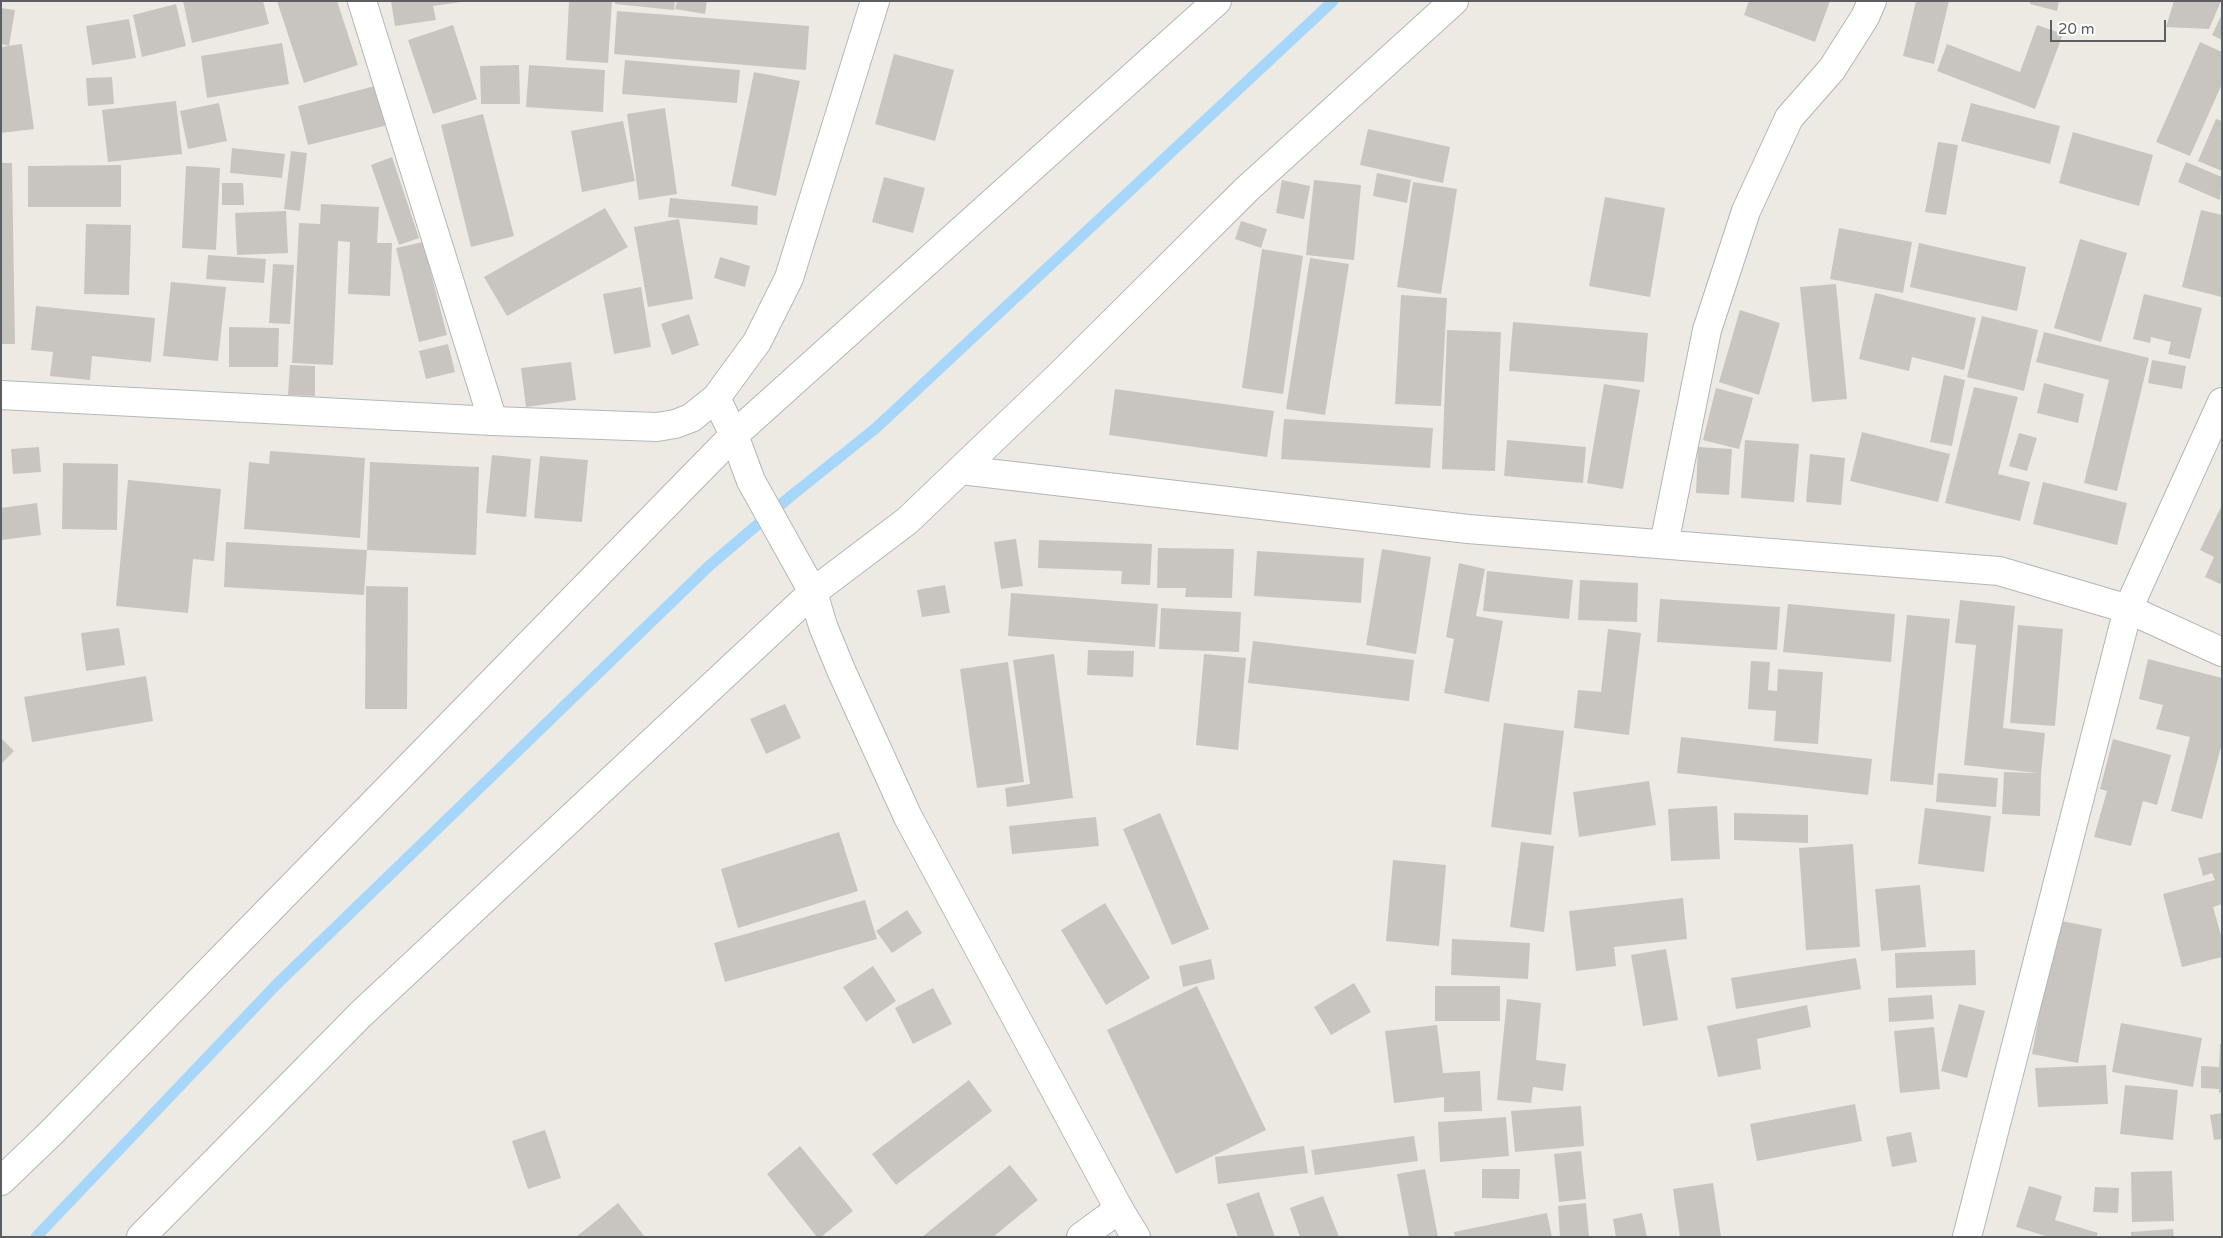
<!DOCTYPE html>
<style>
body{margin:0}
#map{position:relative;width:2223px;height:1238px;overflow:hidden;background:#edeae3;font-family:"Varela Round",sans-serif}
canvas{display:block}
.frame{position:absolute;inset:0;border:2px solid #5b5e62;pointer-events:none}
.scale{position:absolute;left:2050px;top:20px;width:116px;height:22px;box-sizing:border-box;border:2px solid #5b5e62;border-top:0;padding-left:6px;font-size:15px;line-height:18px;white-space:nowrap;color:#5b5e62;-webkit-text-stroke:4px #fff;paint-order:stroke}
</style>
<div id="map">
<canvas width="2223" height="1238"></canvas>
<div class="frame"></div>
<div class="scale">20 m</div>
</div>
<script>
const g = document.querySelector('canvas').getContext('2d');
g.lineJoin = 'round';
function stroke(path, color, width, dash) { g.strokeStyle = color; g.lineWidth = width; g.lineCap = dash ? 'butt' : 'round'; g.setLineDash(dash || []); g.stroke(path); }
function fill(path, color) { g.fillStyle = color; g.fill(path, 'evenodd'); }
stroke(new Path2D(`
 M36 1237 277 984 709 566 791 496 876 428 1333 1`), '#a6d6f9', 11);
fill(new Path2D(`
 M183 1H263L269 24 192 43Z
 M277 1H337L358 65 304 83Z
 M391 1H460L461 2 433 6 436 20 395 26Z
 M569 1H612L608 63 566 60Z
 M615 1H675L674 10 615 4Z
 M677 1H707L705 14 675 9Z
 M1749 1H1830L1815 42 1744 15Z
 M1916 1H1949L1934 64 1903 56Z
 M2030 1H2059L2057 11 2030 4Z
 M2174 1H2221L2209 29 2166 27Z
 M176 4 186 46 142 57 133 15Z
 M1 8 15 10 9 46 1 44Z
 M617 11 809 26 806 70 614 54Z
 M2222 14V40L2212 35Z
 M129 19 136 58 92 65 86 26Z
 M453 25 477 99 433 114 408 40Z
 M2037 25 2063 34 2035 109 1937 71 1947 44 2020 72Z
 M2200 42 2222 52V84L2190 156 2156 142Z
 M282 43 289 84 207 98 201 56Z
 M22 44 34 129 1 133V47Z
 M894 54 954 70 935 141 875 124Z
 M625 60 740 70 737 103 622 94Z
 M519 65 520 104H481L480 66Z
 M529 65 605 70 603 112 526 107Z
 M754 72 800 81 776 196 731 186Z
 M112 77 114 104 88 106 86 78Z
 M379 85 388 125 308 145 298 106Z
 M176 101 182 154 108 162 102 110Z
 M219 103 227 141 188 149 180 111Z
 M1971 103 2060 126 2050 164 1961 141Z
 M665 108 677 194 639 200 627 114Z
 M483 114 514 236 471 247 441 125Z
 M2216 119 2222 121V171L2198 161Z
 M623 121 635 181 582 192 571 131Z
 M1368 129 1450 147 1443 183 1360 165Z
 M2073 132 2153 155 2139 206 2059 183Z
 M1938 142 1958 145 1946 215 1925 212Z
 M232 148 285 154 282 178 230 173Z
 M291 151 307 153 300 211 284 209Z
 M392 157 419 238 399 245 371 165Z
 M2186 162 2222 177 2220 200 2178 182Z
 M1 163H12L15 344H1Z
 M121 165V207H28V166Z
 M186 166 220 168 216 250 182 248Z
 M1377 173 1411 180 1407 203 1373 196Z
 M884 177 925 188 913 233 872 222Z
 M1282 180 1310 186 1304 219 1276 213Z
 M1314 180 1361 185 1354 260 1306 255Z
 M1413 182 1457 189 1441 294 1397 287Z
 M222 183H243L244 205H222Z
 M1605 197 1665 208 1650 297 1589 286Z
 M670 198 758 206 757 225 668 217Z
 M321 204 379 207 377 243H392L390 296 348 294 350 242 338 241 333 365 292 363 299 223 320 224Z
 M605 208 628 247 507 316 484 277Z
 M2201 210 2222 215V297L2182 287Z
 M286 211 288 253 237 255 235 213Z
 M679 219 693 299 648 307 634 227Z
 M1241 221 1267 229 1261 248 1235 239Z
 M86 224 131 225 129 295 84 294Z
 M1839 228 1912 242 1903 293 1830 279Z
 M2080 239 2127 253 2101 342 2054 328Z
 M423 242 447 335 419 342 396 248Z
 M1919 243 2026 267 2017 311 1910 287Z
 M1262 249 1303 256 1283 394 1242 388Z
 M208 255 266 259 264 283 206 279Z
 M720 257 750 266 745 287 714 278Z
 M1310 258 1349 264 1325 415 1286 409Z
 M273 264 294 265 290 324 269 323Z
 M171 282 226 287 218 361 163 356Z
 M1836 284 1847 399 1812 402 1800 287Z
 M641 287 651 347 614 354 603 294Z
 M1875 293 1976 318 1964 370 1912 357 1909 371 1859 359Z
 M2144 294 2202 308 2190 359 2168 354 2171 342 2151 337 2150 343 2133 339Z
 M1401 295 1447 298 1441 406 1395 404Z
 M36 306 155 318 151 362 92 356 90 380 50 376 53 352 31 350Z
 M1740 310 1780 323 1759 395 1719 382Z
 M689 314 699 345 672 355 661 324Z
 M1982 316 2038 330 2024 391 1967 377Z
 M1513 322 1648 333 1644 382 1509 371Z
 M229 327 279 328 278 367H229Z
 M1447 330 1501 332 1495 471 1442 469Z
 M2044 332 2149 358 2117 491 2084 483 2109 380 2036 362Z
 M448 344 455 372 426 379 419 351Z
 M2152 360 2186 366 2182 389 2148 383Z
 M571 362 576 400 526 407 521 368Z
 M290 365 315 366V396L288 395Z
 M1944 375 1965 380 1952 446 1930 442Z
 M2044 383 2084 394 2078 423 2037 413Z
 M1604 384 1640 390 1623 489 1587 483Z
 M1974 387 2018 397 1998 474 2030 482 2020 521 1945 503Z
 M1716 388 1753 398 1739 449 1703 440Z
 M1115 389 1274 411 1267 457 1109 435Z
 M1284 419 1433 428 1430 468 1281 459Z
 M1862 432 1950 454 1938 502 1850 481Z
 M2019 433 2037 438 2027 471 2009 466Z
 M1507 440 1586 447 1583 483 1504 476Z
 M1745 440 1799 444 1794 502 1741 498Z
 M39 447 41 472 13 474 11 449Z
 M1698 447 1732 449 1729 495 1696 493Z
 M270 451 365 458 360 538 244 529 249 462 269 464Z
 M1810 454 1845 458 1841 505 1806 502Z
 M492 455 531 459 526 517 486 513Z
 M540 456 588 460 582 522 534 518Z
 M370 462 479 467 476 555 367 550Z
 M63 463 118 464 117 530 62 529Z
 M128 480 221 489 214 561 193 559 188 613 116 606Z
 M2043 482 2127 503 2117 545 2033 524Z
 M37 503 41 535 1 540V508Z
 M2222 505V581L2220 584 2205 577 2214 557 2200 550Z
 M1016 539 1023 586 1001 589 994 542Z
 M1039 540 1152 544 1150 585 1121 584 1122 571 1038 568Z
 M226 542 367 550 364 595 224 587Z
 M1158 548 1234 549 1232 598 1185 597 1186 588H1157Z
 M1382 549 1431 557 1416 654 1366 645Z
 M1257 551 1364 558 1361 603 1254 596Z
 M1459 563 1485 569 1476 616 1503 621 1489 702 1444 693 1454 639 1446 637Z
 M1487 571 1573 580 1569 619 1483 611Z
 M1580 580 1638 583 1637 622 1578 620Z
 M945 585 950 613 922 617 917 590Z
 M366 586 408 587 407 709H365Z
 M1011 593 1158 604 1155 647 1008 636Z
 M1660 599 1780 607 1777 650 1657 642Z
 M1960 600 2015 606 2003 728 2045 733 2041 774 2040 816 2002 814 2004 772 2038 773 1964 765 1976 645 1955 643Z
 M1788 604 1895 614 1891 662 1783 652Z
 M1161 608 1241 612 1239 652 1159 649Z
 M1907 615 1950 619 1933 785 1890 781Z
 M2018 625 2063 629 2055 726 2010 723Z
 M119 628 125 665 86 671 81 633Z
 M1608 629 1641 633 1629 735 1574 728 1578 690 1601 692Z
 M1253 641 1414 660 1409 701 1248 683Z
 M1088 650 1134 651 1133 677 1087 675Z
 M1054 654 1073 798 1007 807 1005 788 1030 784 1013 660Z
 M1204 654 1246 658 1238 750 1196 745Z
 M2148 659 2222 678V743L2202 819 2171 811 2190 737 2156 729 2163 705 2139 699Z
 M1751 661 1770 662 1768 690 1777 691 1778 669 1823 672 1818 744 1774 741 1776 711 1748 709Z
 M1008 662 1024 782 977 788 960 669Z
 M146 676 153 721 32 742 24 697Z
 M785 704 801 738 766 754 750 719Z
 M1504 723 1564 731 1551 835 1491 827Z
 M1681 737 1872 759 1868 795 1677 773Z
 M1 738 14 751 1 764Z
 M2113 739 2171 755 2157 805 2143 801 2131 846 2094 837 2107 791 2100 789Z
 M1938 773 1998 778 1996 807 1936 802Z
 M1649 781 1656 825 1579 837 1573 792Z
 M1717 806 1720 859 1671 861 1668 809Z
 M1925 808 1991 816 1984 872 1918 864Z
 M1160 813 1209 929 1172 945 1123 829Z
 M1734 813 1808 815V843L1734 840Z
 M1096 817 1099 846 1012 854 1009 826Z
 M839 832 858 891 738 928 721 869Z
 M1521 842 1554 846 1544 932 1510 927Z
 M1853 844 1860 947 1806 950 1799 848Z
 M2222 852V904L2213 907 2222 939V957L2182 967 2163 894 2215 880 2212 873 2203 876 2198 858Z
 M1393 860 1446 865 1439 946 1386 941Z
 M1920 885 1926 947 1881 951 1875 889Z
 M1683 898 1687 939 1614 947 1616 966 1576 971 1569 911Z
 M865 900 877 939 725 982 714 943Z
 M1105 903 1150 978 1106 1005 1061 930Z
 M907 910 922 933 892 953 876 931Z
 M2057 920 2102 929 2078 1063 2032 1054Z
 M1452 939 1530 943 1528 979 1451 975Z
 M1666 949 1678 1020 1643 1026 1631 955Z
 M1975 950 1976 985 1896 988 1895 953Z
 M1856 958 1861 989 1736 1009 1731 978Z
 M1211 959 1215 979 1183 987 1179 966Z
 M873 966 896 1001 866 1022 843 987Z
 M1354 983 1371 1012 1331 1035 1314 1007Z
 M1197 986 1266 1130 1176 1174 1107 1030Z
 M1435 986H1500V1021H1435Z
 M933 988 952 1024 913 1044 895 1008Z
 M1932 995 1934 1019 1889 1022 1888 998Z
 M1507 999 1541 1003 1536 1060 1566 1064 1563 1091 1533 1087 1531 1103 1497 1100Z
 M1959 1004 1985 1011 1967 1078 1941 1071Z
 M1807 1005 1811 1027 1757 1039 1761 1069 1718 1077 1707 1026Z
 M2121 1023 2202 1038 2193 1087 2112 1072Z
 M1437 1025 1443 1073 1480 1071 1482 1111 1444 1112V1097L1394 1103 1385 1031Z
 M1934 1027 1940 1089 1900 1093 1894 1031Z
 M2220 1044H2222V1093H2219V1089L2201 1088V1066L2219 1067Z
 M2106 1065 2108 1104 2038 1107 2035 1068Z
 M969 1080 992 1111 896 1185 872 1154Z
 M2125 1085 2178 1090 2173 1140 2120 1134Z
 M1855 1104 1862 1141 1757 1161 1750 1124Z
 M1581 1106 1584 1146 1515 1152 1511 1111Z
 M2222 1113V1139L2214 1140 2210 1115Z
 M1506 1117 1509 1156 1440 1162 1438 1122Z
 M545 1130 561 1178 528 1189 512 1141Z
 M1911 1132 1917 1162 1892 1167 1886 1137Z
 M1414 1136 1418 1161 1315 1175 1311 1150Z
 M800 1146 853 1211 821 1237H817L767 1174Z
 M1304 1146 1308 1173 1218 1184 1215 1157Z
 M1581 1151 1586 1199 1559 1202 1554 1154Z
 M1010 1165 1038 1200 993 1237H922Z
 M1425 1169 1438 1237H1409L1397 1174Z
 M1482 1169H1520L1519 1199 1482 1198Z
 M2172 1171 2174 1221 2132 1222 2131 1172Z
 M1713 1183 1721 1237H1680L1673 1189Z
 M2029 1186 2062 1196 2055 1220 2098 1233 2096 1237H2049L2016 1227Z
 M2095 1187 2119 1188 2118 1213 2093 1212Z
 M1259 1192 1275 1237H1238L1226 1204Z
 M1323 1196 1339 1237H1300L1290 1208Z
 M618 1203 645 1237H576Z
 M1586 1203 1589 1237H1560L1558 1206Z
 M1547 1213 1552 1237H1455L1454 1232Z
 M1642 1213 1647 1237H1616L1613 1219Z
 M2173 1229 2174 1237H2131V1232Z`), '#c8c5c0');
const street = new Path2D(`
 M362 1 493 421
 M961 470 1468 529 1999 571 2128 609 2222 652
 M1664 544 1707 330 1746 211 1789 118 1832 69 1865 17 1872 1
 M1 1181 51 1133 734 435 1217 1
 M141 1237 361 1014 813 592 907 521 1060 375 1247 189 1454 1
 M1081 1237 1119 1209
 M1967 1237 2128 609 2222 402`);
const secondary = new Path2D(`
 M1 395 493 421 657 427 675 424 691 418 716 398 757 342 789 278 875 1
 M716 398 734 435 751 481 813 592 823 626 841 670 908 817 1119 1209 1136 1237`);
stroke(street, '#b3b5b9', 30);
stroke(secondary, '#b4b7bc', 30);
stroke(street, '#fff', 28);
stroke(secondary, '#fff', 28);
</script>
